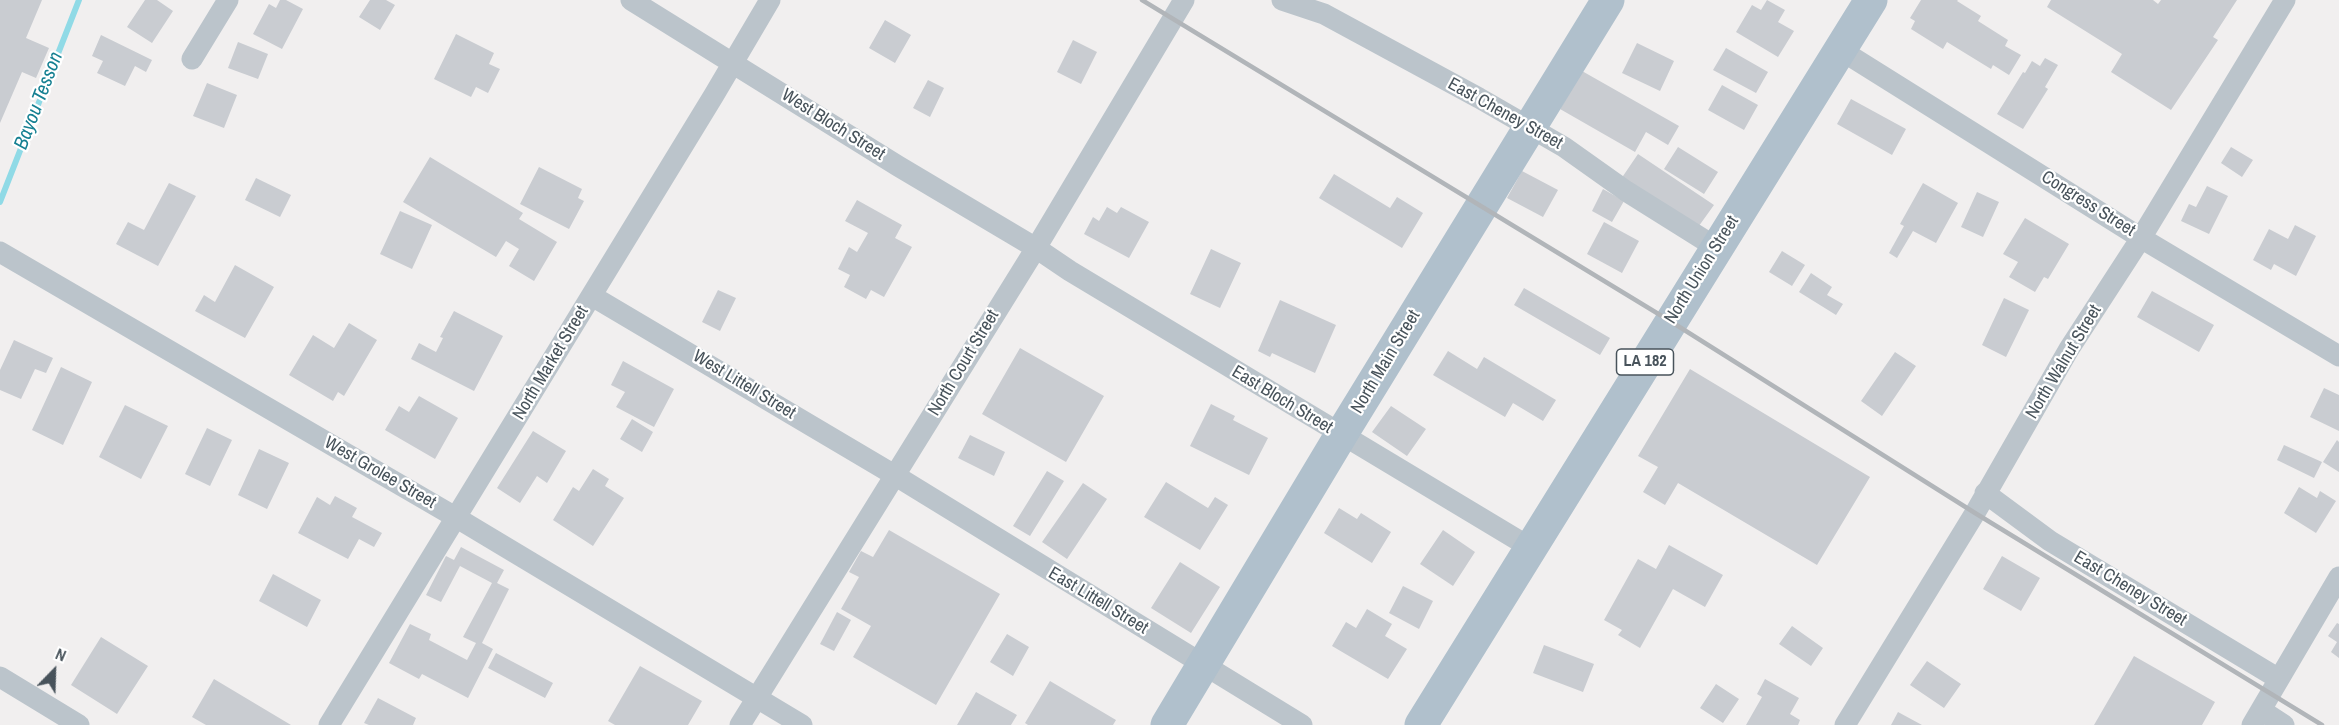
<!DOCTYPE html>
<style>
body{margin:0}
#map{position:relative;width:2339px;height:725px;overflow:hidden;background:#f1efef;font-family:"Archivo Narrow",sans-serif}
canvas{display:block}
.north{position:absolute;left:24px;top:641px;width:60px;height:60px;-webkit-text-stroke:4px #fff;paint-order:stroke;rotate:23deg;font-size:16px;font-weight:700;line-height:24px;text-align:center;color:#48535b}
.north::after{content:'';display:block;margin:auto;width:21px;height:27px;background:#48535b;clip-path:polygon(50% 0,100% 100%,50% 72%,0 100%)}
</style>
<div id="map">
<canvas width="2339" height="725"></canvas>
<div class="north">N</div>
</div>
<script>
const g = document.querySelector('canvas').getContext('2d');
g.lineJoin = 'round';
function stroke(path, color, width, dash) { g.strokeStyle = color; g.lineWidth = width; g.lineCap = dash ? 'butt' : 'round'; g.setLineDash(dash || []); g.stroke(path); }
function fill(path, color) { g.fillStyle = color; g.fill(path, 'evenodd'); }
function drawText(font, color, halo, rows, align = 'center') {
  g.font = font + ' "Archivo Narrow",sans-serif'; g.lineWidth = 4.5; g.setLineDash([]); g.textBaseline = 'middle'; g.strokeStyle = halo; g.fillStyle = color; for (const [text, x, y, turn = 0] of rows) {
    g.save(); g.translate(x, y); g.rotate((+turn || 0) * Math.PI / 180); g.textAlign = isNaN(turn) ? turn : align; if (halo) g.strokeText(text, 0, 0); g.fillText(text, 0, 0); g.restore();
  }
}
stroke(new Path2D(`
 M0 202 79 0`), '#90dae6', 6);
fill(new Path2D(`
 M0 0H42L26 38 49 48 36 78 22 72 0 123Z
 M145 0H157L173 11 152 43 127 27Z
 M280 0H286L303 9 282 49 253 34 269 4 276 8Z
 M370 0H386L395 5 380 30 359 17Z
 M1767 0 1785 10 1778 22 1794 31 1778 57 1736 32 1752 5 1761 10Z
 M1921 0H1958L1957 1 1981 16 1978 21 2008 40 2005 46 2021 55 2009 75 1993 65 1991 69 1947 42 1943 49 1911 29 1915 21 1910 18Z
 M2051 0H2153L2158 4 2161 0H2237L2213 37 2218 40 2171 110 2111 72 2122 54 2047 7Z
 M885 20 911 35 895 63 869 48Z
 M456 34 494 53 489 64 500 69 488 93 476 87 471 97 434 79Z
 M101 35 152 60 146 72 135 66 125 86 97 73 103 61 92 56Z
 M1073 40 1097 52 1081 84 1057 72Z
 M238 42 268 54 258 79 228 68Z
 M1637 43 1674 61 1660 91 1622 73Z
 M1726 48 1768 72 1756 93 1713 70Z
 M2045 58 2058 65 2045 87 2048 89 2023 129 1997 114 2023 72 2025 73 2032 61 2040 66Z
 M1582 71 1679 126 1668 145 1646 132 1635 152 1560 109Z
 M928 80 944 88 930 117 913 108Z
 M207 83 237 95 224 128 193 116Z
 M1722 85 1758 105 1744 130 1708 110Z
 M1851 99 1906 129 1892 155 1837 124Z
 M1678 147 1718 172 1704 194 1664 169Z
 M2231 147 2253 160 2242 177 2221 163Z
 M1638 154 1714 205 1696 230 1621 179Z
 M430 157 523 213 519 219 557 242 534 281 509 266 519 249 506 241 496 257 403 202Z
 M539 167 582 189 578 198 584 201 569 229 520 204Z
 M1522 171 1558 190 1543 217 1507 198Z
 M1334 174 1390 208 1397 197 1423 213 1402 248 1319 198Z
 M256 178 291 195 280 217 245 200Z
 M169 183 196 196 158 266 116 244 128 222 144 230Z
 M1923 183 1958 203 1936 243 1913 231 1897 258 1889 253 1904 226 1900 224Z
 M2207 186 2228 196 2209 234 2181 221 2189 204 2196 207Z
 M1603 189 1624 201 1612 222 1592 211Z
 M1977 192 1999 202 1983 237 1961 227Z
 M857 200 902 225 895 238 912 247 884 297 871 290 866 299 844 287 850 275 838 269 849 247 857 252 868 233 845 221Z
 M1107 207 1117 213 1121 207 1149 222 1129 258 1084 234 1093 217 1099 221Z
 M400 211 432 225 412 269 380 254Z
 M2025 218 2069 244 2048 279 2044 277 2035 292 2009 277 2018 262 2003 254Z
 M1604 222 1639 241 1622 273 1587 254Z
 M2295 225 2316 236 2296 276 2274 264 2271 270 2253 260 2269 229 2288 239Z
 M1211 249 1241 263 1220 308 1190 294Z
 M1782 251 1805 265 1792 286 1769 272Z
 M235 265 274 287 245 338 195 311 204 295 215 302Z
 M1811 273 1832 287 1827 295 1843 304 1836 315 1799 292Z
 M1524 288 1610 338 1600 355 1514 305Z
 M718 290 736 298 720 331 702 322Z
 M2152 291 2214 325 2199 352 2137 317Z
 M2004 298 2029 310 2006 357 1982 345Z
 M1280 300 1336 325 1315 373 1272 353 1270 357 1258 351Z
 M454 311 503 336 474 391 411 359 419 343 436 352 443 338 440 337Z
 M349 323 377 340 344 396 338 392 333 401 289 375 313 335 334 348Z
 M14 340 53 358 46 373 35 369 21 399 0 390V370Z
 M1020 348 1104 396 1066 462 982 414Z
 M1448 351 1477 369 1484 357 1556 400 1543 421 1513 403 1505 417 1433 375Z
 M1895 352 1916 366 1882 416 1861 401Z
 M623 361 674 389 654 427 616 407 625 392 611 385Z
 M61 367 92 382 63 445 32 430Z
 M1690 369 1870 477 1817 565 1678 483 1665 505 1643 492 1658 467 1638 456Z
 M2324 388 2339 395V431L2310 417Z
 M419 396 458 418 435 459 385 430 399 406 409 412Z
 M1211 404 1235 416 1233 420 1268 438 1249 475 1190 446Z
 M125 405 168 426 141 479 99 457Z
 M1391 406 1426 429 1407 456 1372 432Z
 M632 419 653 432 642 452 620 439Z
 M207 428 232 440 210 486 185 474Z
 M533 431 566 451 547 483 537 476 520 503 497 488Z
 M970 435 1005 452 994 476 958 458Z
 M2337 440 2339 442V472L2323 462Z
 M2284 445 2322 462 2314 478 2277 460Z
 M259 449 289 463 267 509 238 495Z
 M593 469 609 479 605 486 624 498 593 546 553 520 573 487 579 491Z
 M1047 471 1064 481 1030 536 1013 526Z
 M1166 482 1208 508 1215 497 1228 505 1200 550 1144 517Z
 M1083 483 1107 499 1067 559 1042 542Z
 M2299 487 2317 498 2320 491 2336 501 2316 533 2284 513Z
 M335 496 357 508 352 517 382 533 374 547 359 539 348 559 298 533 317 497 330 505Z
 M1339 508 1357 519 1361 513 1391 532 1372 563 1324 533Z
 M889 530 1000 594 936 705 853 657 871 626 841 609 859 577 849 572 861 551 873 557Z
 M1443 530 1475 552 1453 586 1420 564Z
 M1669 545 1723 575 1705 607 1673 589 1640 648 1618 635 1622 630 1604 620 1638 559 1656 569Z
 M461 547 504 570 497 583 509 589 482 643 493 649 468 698 422 674 419 679 389 663 410 624 431 634 429 640 467 660 476 643 463 637 492 583 460 566 441 602 426 595 446 556 454 560Z
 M2002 556 2040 578 2021 611 1983 589Z
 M1180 562 1220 587 1191 633 1151 608Z
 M273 574 321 600 307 627 259 601Z
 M1403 586 1433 601 1419 629 1389 613Z
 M1367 609 1392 624 1385 636 1407 649 1388 679 1332 646 1346 622 1356 628Z
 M837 612 851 620 834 651 820 644Z
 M2337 623 2339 624V658L2331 652 2337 642 2328 636Z
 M1792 626 1823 648 1811 666 1779 644Z
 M1007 634 1029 647 1013 676 990 662Z
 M101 637 148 666 117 714 71 685Z
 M1544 645 1594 664 1583 692 1533 673Z
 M496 653 553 683 545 698 488 668Z
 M2134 656 2215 702 2202 725H2094Z
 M1927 661 1961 684 1944 708 1910 685Z
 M640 666 702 701 688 725H615L608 721Z
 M214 679 291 725H206L192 717Z
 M1765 679 1799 698 1790 714 1800 720 1798 725H1746L1762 697 1757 694Z
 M1050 681 1116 720 1113 725H1028L1025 723Z
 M1716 684 1739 699 1723 723 1700 708Z
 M976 692 1017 715 1011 725H957Z
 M378 698 416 718 413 725H369L364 723Z
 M1898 712 1922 725H1891Z`), '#c9ccd1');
stroke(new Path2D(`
 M631 0 898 166 1036 248 1070 271 1531 548
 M1282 0 1324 14 1479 98 1564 147 1626 191 1717 248
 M1839 49 2141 238 2339 356
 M192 59 228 0
 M0 252 457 518 802 725
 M592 296 896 476 1302 725
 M1985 493 2050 541 2279 679
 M0 677 79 725
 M2261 710 2284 725
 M329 725 714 95 770 0
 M740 725 1036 248 1184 0
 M1845 725 1975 513 2069 349 2141 238 2285 0
 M2252 725 2339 577`), '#bbc4cb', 21);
stroke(new Path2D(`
 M1167 725 1341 435 1608 0
 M1421 725 1871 0`), '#b0c0cc', 33);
stroke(new Path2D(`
 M1142 0 1670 321 1975 513 2322 725`), '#b1b5b9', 4.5);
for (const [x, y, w] of [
 [1645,362,57]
]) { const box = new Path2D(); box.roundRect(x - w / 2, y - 13, w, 26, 4.5); g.fillStyle = '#fff'; g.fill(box); stroke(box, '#48535b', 1.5); }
drawText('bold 16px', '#48535b', null, [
 ["LA 182",1645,362]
]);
drawText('18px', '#48535b', '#fff', [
 ["East Cheney Street",1505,114,29],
 ["West Bloch Street",833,125,32],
 ["Congress Street",2088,204,32],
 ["North Union Street",1702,270,-58],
 ["North Main Street",1386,362,-59],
 ["North Walnut Street",2064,362,-59],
 ["North Market Street",551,363,-59],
 ["North Court Street",964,363,-59],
 ["West Littell Street",744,385,31],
 ["East Bloch Street",1282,400,31],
 ["West Grolee Street",380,473,30],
 ["East Cheney Street",2130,589,31],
 ["East Littell Street",1098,601,31]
]);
drawText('italic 20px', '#168092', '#fff', [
 ["Bayou Tesson",39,101,-69]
]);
</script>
